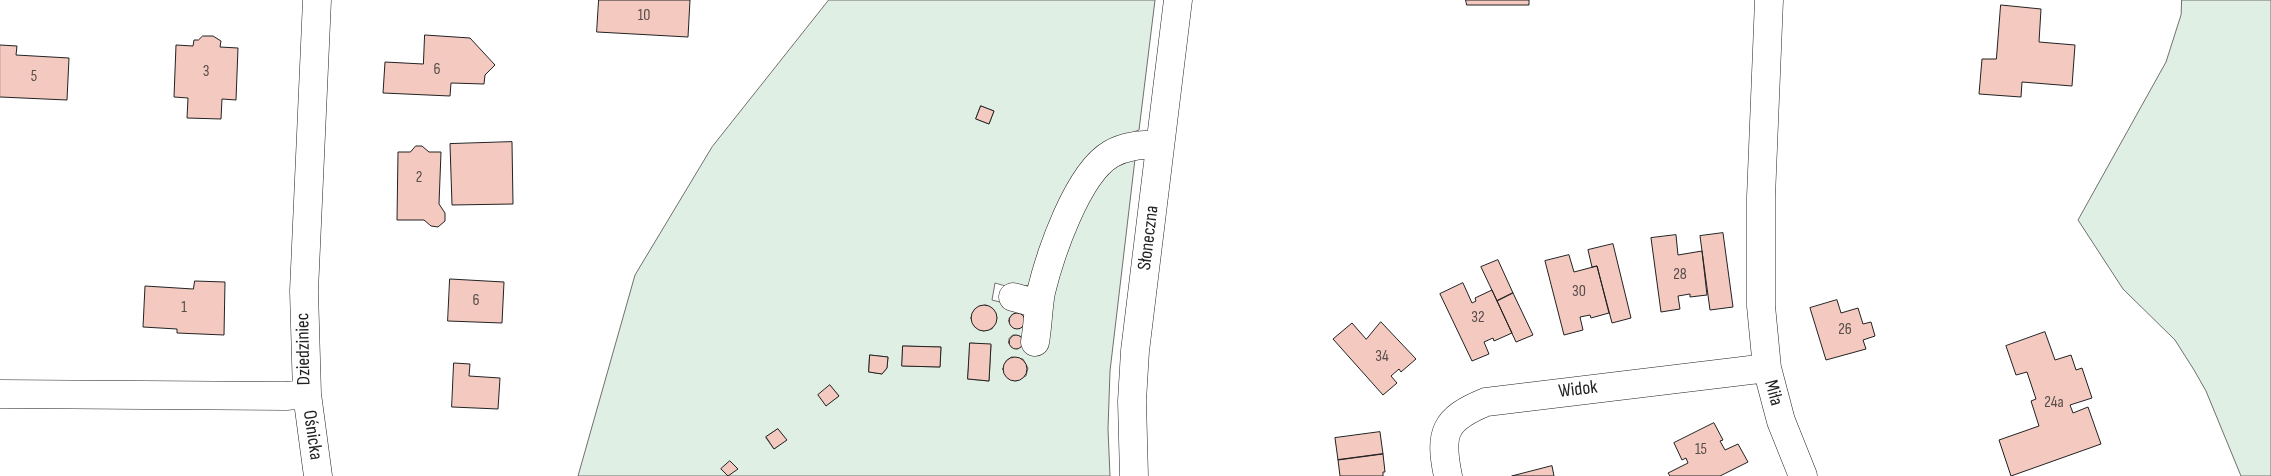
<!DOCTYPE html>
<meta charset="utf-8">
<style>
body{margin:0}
canvas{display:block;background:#fff}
</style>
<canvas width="2271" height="476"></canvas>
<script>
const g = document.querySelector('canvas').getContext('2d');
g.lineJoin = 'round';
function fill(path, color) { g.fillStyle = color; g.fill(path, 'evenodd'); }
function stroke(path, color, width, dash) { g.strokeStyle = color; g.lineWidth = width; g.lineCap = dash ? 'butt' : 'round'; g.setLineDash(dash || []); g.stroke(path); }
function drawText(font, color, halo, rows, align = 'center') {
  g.font = font + ' "Sofia Sans Condensed",sans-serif'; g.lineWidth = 4; g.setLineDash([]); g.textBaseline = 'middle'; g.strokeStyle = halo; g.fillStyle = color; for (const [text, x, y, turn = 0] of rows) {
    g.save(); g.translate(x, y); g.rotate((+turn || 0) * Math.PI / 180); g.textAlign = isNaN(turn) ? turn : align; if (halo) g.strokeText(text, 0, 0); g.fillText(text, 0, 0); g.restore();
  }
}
const green = new Path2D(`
 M829 0H1155L1139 130 1128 134 1032 283C1019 291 1009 287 995 283L992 300 1016 306 1054 279 1083 205 1115 163 1135 159 1110 371 1108 429 1110 476H578L635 275 712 147ZM981 106 994 111 989 124 976 119ZM986 305 994 310 997 318 992 329 983 331 975 327 972 318 977 308ZM1013 314H1019L1024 318V324L1020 328H1014L1010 324 1009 319ZM1013 335 1020 336 1023 339 1022 346 1017 349 1009 344V339ZM971 343 991 345 989 381 968 379ZM903 346 941 347 940 367 903 366ZM870 355 888 357 887 368 882 374 869 372ZM1012 357 1023 359 1028 368 1026 376 1016 381 1009 379 1003 369 1006 361ZM830 386 839 396 826 405ZM778 429 786 440 774 449 766 438Z
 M2182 0H2271V476H2241L2206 391 2194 370 2175 340 2123 289 2078 220 2166 62 2181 15Z`);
fill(green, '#e0efe3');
stroke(green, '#6f6f6f', 1);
const building = new Path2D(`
 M599 0H690L688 37 597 32Z
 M1466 0H1529V5H1467Z
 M2001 5 2041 9 2039 42 2075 45 2072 86 2022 82 2021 97 1979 94 1982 59H1996Z
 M425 35 470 38 495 65 485 75 484 84 451 83 450 96 383 93 385 62 423 64Z
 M203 36H213L221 41 220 47 238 48 236 100 222 99 221 119 187 118 188 98 174 97 176 45 193 46 194 40H198Z
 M0 45 17 46 16 55 69 58 67 100 0 97Z
 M981 106 994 111 989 124 976 119Z
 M512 142 513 204 452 205 450 144Z
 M416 146H422L429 152H441L439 204 445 213V221L438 227 431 226 424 220H397L398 152H410Z
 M1723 233 1733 307 1710 310 1700 236Z
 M1676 235 1678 255 1702 251 1707 295 1690 297V294L1678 296 1680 309 1661 312 1651 238Z
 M1613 244 1631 318 1612 323 1597 266 1592 267 1588 250Z
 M1569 255 1574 272 1597 266 1609 313 1591 318 1590 315 1580 317 1583 330 1564 335 1545 261Z
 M1498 260 1513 293 1497 301 1481 267Z
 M450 279 504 282 502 323 448 321Z
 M195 281 225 282 224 335 177 333V329L143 327 145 286 193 289Z
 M1463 283 1472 303 1476 301 1475 298 1492 290 1512 333 1494 341 1493 338 1484 342 1489 354 1472 361 1440 294Z
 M1513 293 1533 335 1516 342 1497 301Z
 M1837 300 1841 313 1858 308 1863 324 1871 322 1875 336 1863 340 1866 349 1826 360 1810 308Z
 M971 318a13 13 0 1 1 26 0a13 13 0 1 1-26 0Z
 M1009 321a8 8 0 1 1 16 0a8 8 0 1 1-16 0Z
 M1381 322 1416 359 1401 372 1399 369 1391 376 1397 383 1383 395 1333 339 1352 323 1366 339Z
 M2045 332 2055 360 2071 355 2076 370 2082 368 2092 398 2070 405 2073 413 2088 407 2101 444 2011 476 1999 440 2039 426 2031 401 2036 399 2027 372 2016 375 2006 346Z
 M1009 342a7 7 0 1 1 14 0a7 7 0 1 1-14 0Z
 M970 343 991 344 989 381 968 379Z
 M903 346 941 347 940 367 902 366Z
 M870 355 888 357 887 368 882 374 869 372Z
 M1003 369a12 12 0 1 1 24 0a12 12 0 1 1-24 0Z
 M454 363 470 364 469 376 500 378 498 409 452 407Z
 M830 385 839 396 826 406 818 395Z
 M1714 423 1723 440 1720 441 1725 450 1738 444 1748 462 1720 476H1670L1668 473 1688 463 1686 458 1682 460 1674 443Z
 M778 429 787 440 774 449 766 437Z
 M1380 432 1383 454 1338 460 1335 438Z
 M1383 454 1385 472H1383V476H1340L1338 460Z
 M730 461 738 469 728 476 721 469Z
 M1552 466 1554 476H1512Z`);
fill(building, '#f3c9c0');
stroke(building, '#222', 1);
const minor = new Path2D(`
 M317 0 304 291 307 394 318 476
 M1769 0 1761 197V306L1767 368 1781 421 1803 476
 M1013 297 1039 304
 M1035 342C1038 326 1038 308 1041 292 1050 255 1077 174 1111 154 1127 145 1143 145 1160 144
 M0 394 286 396 307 394
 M1134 476 1132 401 1135 351 1178 0
 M1448 476C1439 433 1444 419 1486 402L1767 368`);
stroke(minor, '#222', 29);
stroke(minor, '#fff', 28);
drawText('16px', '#564c4a', null, [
 ["10",644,16],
 ["6",437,70],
 ["3",206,72],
 ["5",34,77],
 ["2",419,178],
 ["28",1680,275],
 ["30",1579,292],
 ["6",476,301],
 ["1",184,308],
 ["32",1478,318],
 ["26",1845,330],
 ["34",1382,357],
 ["24a",2054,403],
 ["15",1701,450]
]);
drawText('19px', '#222', '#fff', [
 ["Słoneczna",1149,238,-83],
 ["Dziedziniec",304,349,-91],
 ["Widok",1578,390,-7],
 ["Miła",1773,393,75],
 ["Ośnicka",312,435,82]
]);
</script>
